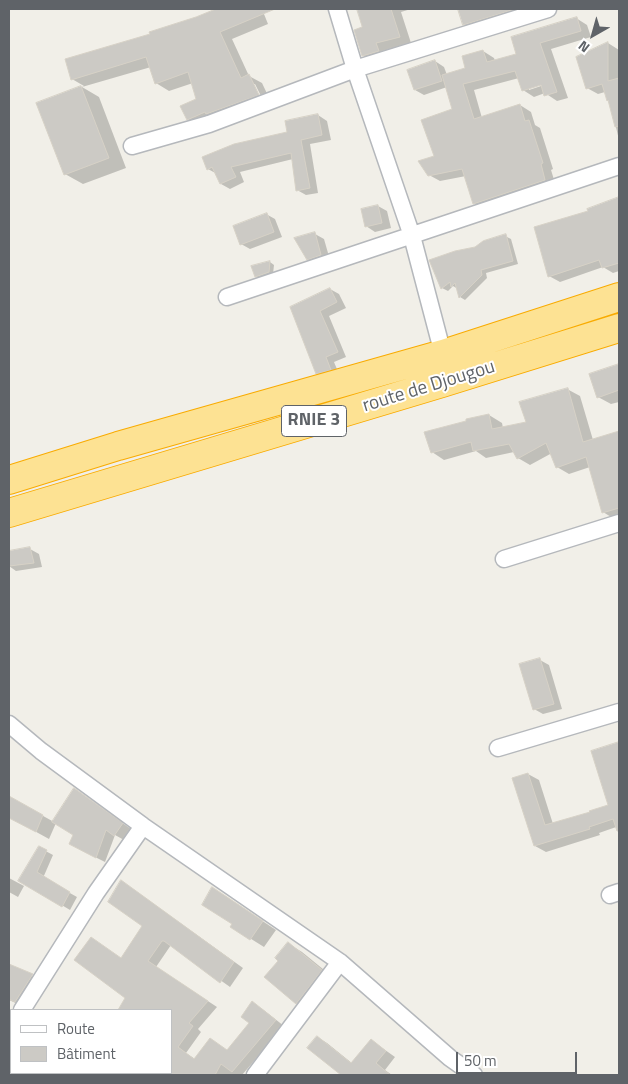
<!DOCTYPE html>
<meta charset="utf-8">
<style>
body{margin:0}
#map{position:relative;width:628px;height:1084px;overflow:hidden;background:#f1efe8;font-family:"Titillium Web",sans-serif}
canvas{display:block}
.frame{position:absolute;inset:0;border:10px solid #5f6368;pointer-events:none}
.legend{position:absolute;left:10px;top:1009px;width:162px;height:65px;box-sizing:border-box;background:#fff;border:1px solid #bfc1c3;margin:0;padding:6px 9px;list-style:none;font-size:15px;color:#5f6368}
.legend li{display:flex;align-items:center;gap:10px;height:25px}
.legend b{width:25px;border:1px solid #bfc1c3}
.north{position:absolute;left:568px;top:10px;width:50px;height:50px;-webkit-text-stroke:4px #fff;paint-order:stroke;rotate:218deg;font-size:14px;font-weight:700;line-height:20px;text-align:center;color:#5f6368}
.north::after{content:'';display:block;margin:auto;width:18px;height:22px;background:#5f6368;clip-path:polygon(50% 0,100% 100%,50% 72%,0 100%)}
.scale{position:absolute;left:456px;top:1052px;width:121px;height:22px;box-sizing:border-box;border:2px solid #5f6368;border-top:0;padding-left:6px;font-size:15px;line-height:18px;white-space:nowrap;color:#5f6368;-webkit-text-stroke:4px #fff;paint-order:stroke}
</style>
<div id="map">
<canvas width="628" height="1084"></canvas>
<div class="frame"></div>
<ul class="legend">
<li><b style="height:6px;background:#fff"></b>Route</li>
<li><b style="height:14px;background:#cccac5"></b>Bâtiment</li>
</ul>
<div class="north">N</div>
<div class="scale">50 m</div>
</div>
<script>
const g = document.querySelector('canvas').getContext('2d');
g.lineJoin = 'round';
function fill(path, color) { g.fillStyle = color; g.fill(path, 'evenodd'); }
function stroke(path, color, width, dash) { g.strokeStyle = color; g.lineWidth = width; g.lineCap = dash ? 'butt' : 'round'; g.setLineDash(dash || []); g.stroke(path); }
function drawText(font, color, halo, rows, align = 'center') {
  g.font = font + ' "Titillium Web",sans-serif'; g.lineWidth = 4; g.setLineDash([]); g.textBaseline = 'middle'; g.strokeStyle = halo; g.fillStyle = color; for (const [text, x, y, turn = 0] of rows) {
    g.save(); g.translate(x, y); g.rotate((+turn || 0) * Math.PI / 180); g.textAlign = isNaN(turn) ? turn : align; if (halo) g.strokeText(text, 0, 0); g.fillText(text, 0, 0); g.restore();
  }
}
fill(new Path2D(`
 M219 9H262L268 24 232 39 249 76 262 83 271 102 201 127 188 119 198 99 193 83 169 91 156 83 151 67 82 87 99 97 126 168 83 184 65 174 38 104 84 86 72 79 151 35ZM252 84H255L263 100 260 101Z
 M358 9H411L401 12 411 43 387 50 390 58 375 62 363 56 364 28Z
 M463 9H524L476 31 464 24 460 10Z
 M576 18 587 25 591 37 551 49 568 98 557 101 545 93 534 97 523 90 519 78 474 90 482 118 520 105 531 112 535 125 540 128 553 169 551 170 556 186 485 210 474 203 466 176 440 181 429 175 454 110 447 87 424 95 415 90 435 61 444 67 447 75 467 69 483 51 494 58 495 61 518 54ZM546 82 547 84 529 90V87Z
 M608 43 619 50V140L610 102 605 92 598 94 587 88 578 58Z
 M318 115 327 121 331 140 310 144 318 193 306 195 297 190 293 159 240 172 244 182 230 189 221 184 217 174 208 169 289 132Z
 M615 200H619V271L613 273 603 267 560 282 549 276 590 212Z
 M378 206 387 211 391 228 375 232 366 226Z
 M266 214 275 219 282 237 250 249 241 244Z
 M315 234 324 239 330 260 317 264 308 259Z
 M505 236 511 239 518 264 486 273 487 278 465 300 460 297 458 289 453 286 448 291 442 288 476 248Z
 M270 262 274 265 273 274 260 279 256 276 253 267Z
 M330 289 339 294 346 308 329 316 346 357 334 362 339 374 326 378 317 373 291 308Z
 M619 366V402L611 404 598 397 590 375Z
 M567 389 580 396 593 440 619 432V519L616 520 603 512 590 467 569 474 557 467 552 453 530 465 518 458 514 452 486 458 476 451 444 460 432 452 489 415 502 423 503 428 527 423Z
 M30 549 39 554 42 567 16 571 9 566V552Z
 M540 660 549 665 562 709 543 714 534 709Z
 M619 744V826L599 833 600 835 546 852 535 846 528 774 539 780 553 824 610 806 592 752Z
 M74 789 131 829 124 840 115 835 105 862 79 849 74 835 56 823 49 839 9 817V797L54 822Z
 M40 848 53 855 43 878 77 897 70 910 20 880Z
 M9 878 24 886 18 897 9 892Z
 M130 887 243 968 230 987 171 945 156 967 217 1007 198 1029 201 1032 186 1053 195 1059 231 1055 261 1008 284 1026 242 1075H157L152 1073H171V1010H120L127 997 122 959 143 926Z
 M225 896 276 930 264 947 232 927 234 923Z
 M289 944 302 952 334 978 310 1011 297 1003 280 960Z
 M9 965 45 983 29 1009 9 1000Z
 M317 1037 327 1043 353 1064 371 1040 395 1057 385 1070 392 1075H341Z`), '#0003');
const building = new Path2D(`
 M216 9H275L220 32 241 78 249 74 259 95 206 114 205 112 187 120 180 106 196 99 188 72 155 84 146 57 71 80 65 59 150 34 149 32 196 17Z
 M357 9H391L400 37 376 43 379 51 362 56 354 30 362 27Z
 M458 9H515L463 25Z
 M577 17 581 31 540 43 557 92 544 96 541 85 522 91 515 71 463 84 474 119 520 104 525 121 529 120 543 163 541 164 545 180 473 204 462 169 428 176 418 161 434 156 421 120 452 109 442 75 465 68 462 56 483 50 487 62 516 54 511 37Z
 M608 42V81L619 78V126L615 127 608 100 607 101 602 84 586 89 576 57Z
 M435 60 442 81 414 90 407 70Z
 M81 86 109 158 64 175 36 103Z
 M318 114 322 135 301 140 310 188 296 191 291 153 231 167 236 177 220 184 212 167 207 170 202 157 234 144 287 132 285 121Z
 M619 197V263L602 268 599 260 548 277 534 227 588 211 587 209Z
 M378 205 382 223 365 227 361 209Z
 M267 213 274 232 240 245 233 226Z
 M315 232 321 255 307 260 294 238Z
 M506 234 513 261 481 270 482 275 459 298 455 283 451 287 450 282 441 289 429 260 455 251 475 247 483 241Z
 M270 261 269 272 255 277 251 266Z
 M330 288 337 302 320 311 338 352 326 357 331 370 316 374 290 307Z
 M619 364V390L597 398 589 374Z
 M568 388 583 442 619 431V508L602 513 586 457 556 468 546 443 517 459 509 444 473 451 471 442 431 453 424 432 466 421V419L489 414 492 429 526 422 519 402Z
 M30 547 34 563 9 566V551Z
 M540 658 554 704 533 710 519 664Z
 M619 742V831H617L613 819 589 827 590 829 534 846 512 778 528 773 545 825 590 812 589 811 608 805 591 751Z
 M74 788 123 823 114 836 106 830 96 858 69 844 73 835 52 822Z
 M9 796 43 815 36 832 9 818Z
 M39 846 47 850 37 872 70 892 62 907 18 881Z
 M121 880 234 962 220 983 164 941H162L148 961 208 1001 189 1023 193 1026 178 1047 194 1059 210 1038 227 1050 249 1023 241 1017 252 1001 276 1020 232 1072 221 1064 215 1075H171V1010H118L125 998 74 960 91 937 121 958 142 926 108 902Z
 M212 887 263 921 250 940 230 927 232 924 202 905Z
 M288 942 322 970 296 1004 264 977 278 961 275 958Z
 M9 964 33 974 15 1002 9 999Z
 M317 1036 351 1063 371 1039 386 1051 376 1063 390 1075H341L307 1048Z`);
fill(building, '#cccac5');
stroke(building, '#d6d1c6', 1);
const street = new Path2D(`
 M337 9 355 69 412 236 443 354
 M132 146 209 124 355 69 548 9
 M227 297 619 166
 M504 559 619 523
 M9 724 41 751 143 826 340 962 450 1058 474 1075
 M498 748 619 712
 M610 895 619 892
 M22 1010 96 893 143 826
 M9 1033 11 1028
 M255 1075 340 962`);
const highway = new Path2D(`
 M9 480 118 446 443 354 619 297
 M9 513 442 383 619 328`);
stroke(street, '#b5b8bc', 19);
stroke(highway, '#f9ab00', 30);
stroke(street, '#fff', 16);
stroke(highway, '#fde293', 28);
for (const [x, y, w] of [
 [314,421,65]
]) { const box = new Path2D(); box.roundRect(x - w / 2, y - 15.5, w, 31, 4); g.fillStyle = '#fff'; g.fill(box); stroke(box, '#5f6368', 1); }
drawText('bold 18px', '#5f6368', null, [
 ["RNIE 3",314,421]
]);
drawText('19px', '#5f6368', '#fff', [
 ["route de Djougou",429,387,-17]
]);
</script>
